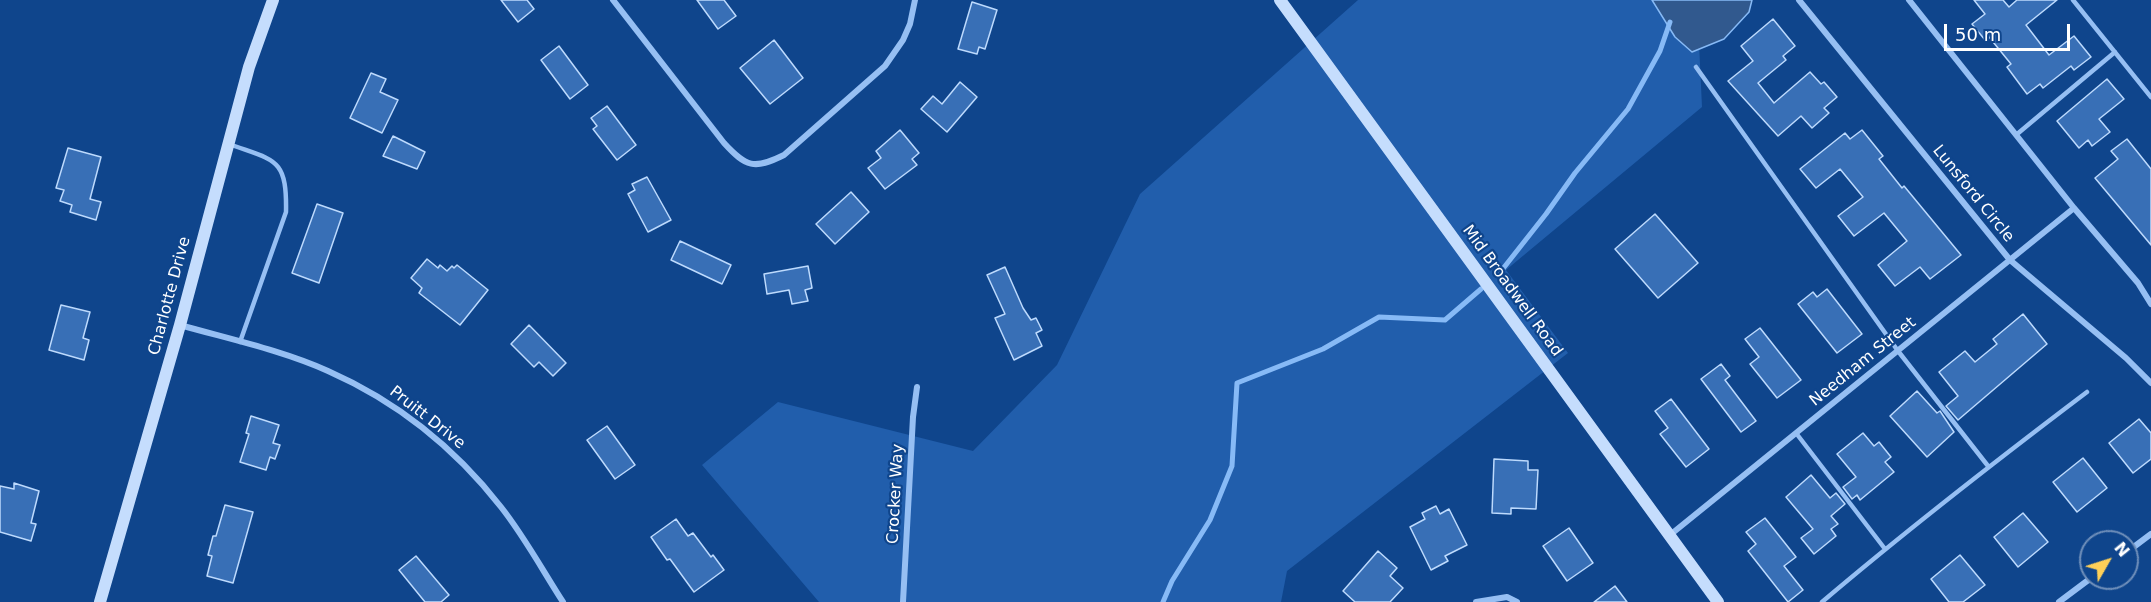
<!DOCTYPE html>
<style>
body{margin:0}
#map{position:relative;width:2151px;height:602px;overflow:hidden;background:#0f458c;font-family:"DejaVu Sans",sans-serif}
canvas{display:block}
.north{position:absolute;left:2079px;top:530px;width:60px;height:60px;box-sizing:border-box;background:#0f458c;border:2px solid #6f8fba;border-radius:50%;rotate:51deg;font-size:16px;font-weight:700;line-height:24px;text-align:center;color:#fff}
.north::after{content:'';display:block;margin:auto;width:21px;height:27px;background:#ffd058;clip-path:polygon(50% 0,100% 100%,50% 72%,0 100%)}
.scale{position:absolute;left:1944px;top:24px;width:126px;height:27px;box-sizing:border-box;border:3px solid #fff;border-top:0;padding-left:8px;font-size:18px;line-height:21px;white-space:nowrap;color:#fff;-webkit-text-stroke:4px #0f458c;paint-order:stroke}
</style>
<div id="map">
<canvas width="2151" height="602"></canvas>
<div class="north">N</div>
<div class="scale">50 m</div>
</div>
<script>
const g = document.querySelector('canvas').getContext('2d');
g.lineJoin = 'round';
function fill(path, color) { g.fillStyle = color; g.fill(path, 'evenodd'); }
function stroke(path, color, width, dash) { g.strokeStyle = color; g.lineWidth = width; g.lineCap = dash ? 'butt' : 'round'; g.setLineDash(dash || []); g.stroke(path); }
function drawText(font, color, halo, rows, align = 'center') {
  g.font = font + ' "DejaVu Sans",sans-serif'; g.lineWidth = 4.5; g.setLineDash([]); g.textBaseline = 'middle'; g.strokeStyle = halo; g.fillStyle = color; for (const [text, x, y, turn = 0] of rows) {
    g.save(); g.translate(x, y); g.rotate((+turn || 0) * Math.PI / 180); g.textAlign = isNaN(turn) ? turn : align; if (halo) g.strokeText(text, 0, 0); g.fillText(text, 0, 0); g.restore();
  }
}
fill(new Path2D(`
 M1358 0H1697L1702 107 1506 270 1568 353 1287 571 1281 602H819L702 465 778 402 973 451 1057 365 1140 194Z`), '#215eac');
const water = new Path2D(`
 M1652 0H1752L1749 12 1724 39 1692 52 1675 37Z`);
fill(water, '#31598e');
stroke(water, '#87baf6', 1.5);
stroke(new Path2D(`
 M1498 275 1546 214 1575 173 1628 109 1660 51 1670 22
 M1163 602 1172 581 1210 520 1232 466 1237 383 1323 349 1379 317 1445 320 1481 289`), '#87baf6', 5);
const building = new Path2D(`
 M501 0H527L534 9 518 22Z
 M697 0H724L736 16 718 29Z
 M1974 0H2003L2009 7 2017 0H2057L2026 25 2049 55 2074 36 2091 57 2074 70 2071 66 2043 88 2040 84 2027 94 2007 67 2011 64 1989 37 1985 40 1972 24 1985 14Z
 M972 2 997 10 985 49 979 47 977 54 958 49Z
 M1773 19 1795 46 1783 56 1786 60 1758 83 1774 103 1810 72 1821 84 1824 82 1837 97 1824 108 1829 113 1812 128 1801 116 1778 136 1728 81 1753 61 1741 46Z
 M774 40 803 78 770 104 740 68Z
 M559 46 588 85 570 99 541 60Z
 M371 73 386 79 380 92 398 100 382 133 350 118Z
 M2107 79 2124 99 2099 119 2110 132 2092 146 2088 140 2079 148 2057 121Z
 M960 82 977 97 947 132 921 109 933 96 942 104Z
 M607 106 636 145 617 160 593 129 597 126 591 118Z
 M900 130 919 153 912 159 917 165 885 189 868 168 881 158 876 151Z
 M1862 130 1883 156 1879 159 1902 188 1904 186 1961 255 1930 279 1920 267 1895 286 1878 265 1907 241 1884 213 1854 236 1838 216 1863 197 1840 169 1816 188 1800 169 1845 133 1850 139Z
 M393 136 425 152 417 169 383 156Z
 M2127 139 2151 169V245L2095 178 2118 159 2111 151Z
 M68 148 101 157 90 199 101 202 96 220 70 212 72 205 60 201 64 190 56 188Z
 M647 177 671 220 648 232 628 194 635 190 632 184Z
 M851 192 869 212 835 244 816 224Z
 M317 204 343 213 319 283 292 273Z
 M1655 214 1698 263 1658 298 1615 249Z
 M680 241 731 265 722 284 671 260Z
 M427 259 438 268 440 265 447 271 452 266 454 268 457 265 488 290 460 325 419 293 422 288 411 278Z
 M808 266 812 288 805 290 808 301 792 304 789 290 767 294 764 274Z
 M1005 267 1023 308 1031 320 1036 318 1042 330 1036 333 1042 346 1014 360 995 318 1005 314 987 275Z
 M1827 289 1862 334 1837 353 1798 304 1813 292 1817 297Z
 M61 305 90 312 83 338 89 340 84 360 49 350Z
 M2023 314 2047 344 1958 420 1946 406 1958 396 1939 372 1965 351 1975 362 1997 344 1993 339Z
 M529 325 566 363 553 376 539 362 534 367 511 344Z
 M1760 328 1801 380 1777 398 1750 364 1759 357 1745 339Z
 M1721 364 1730 376 1725 380 1756 421 1741 432 1701 379Z
 M1917 391 1937 413 1940 411 1954 432 1927 457 1890 416Z
 M1671 399 1709 449 1686 467 1660 434 1668 428 1655 411Z
 M251 416 279 425 273 443 280 445 275 459 270 457 266 470 240 462 249 434 246 433Z
 M2139 419 2151 433V459L2133 473 2109 443Z
 M607 426 635 465 615 479 587 440Z
 M1863 433 1874 446 1879 442 1891 457 1885 462 1894 472 1860 500 1857 495 1852 499 1843 487 1856 477 1837 454Z
 M2083 458 2107 488 2077 512 2053 482Z
 M1494 459 1528 461V470H1538L1536 509 1511 508V514L1492 513Z
 M1811 475 1830 498 1836 493 1845 504 1831 516 1838 524 1831 529 1836 536 1814 554 1801 538 1813 529 1786 497Z
 M14 483 39 491 31 523 36 524 31 541 0 532V486L14 489Z
 M225 505 253 512 233 583 207 576 212 556 208 555 213 536H216Z
 M1436 506 1440 514 1449 509 1467 545 1445 556 1448 561 1431 570 1410 527 1425 519 1422 513Z
 M2023 513 2048 542 2018 567 1994 537Z
 M1765 518 1796 557 1784 566 1803 590 1788 602 1748 551 1756 544 1746 532Z
 M676 519 688 536 693 533 711 557 713 555 724 570 694 592 670 559 667 560 651 537Z
 M1569 528 1593 563 1567 581 1543 546Z
 M1378 551 1397 568 1390 576 1403 588 1390 602H1355L1343 591Z
 M1960 555 1985 585 1963 602H1949L1931 579Z
 M416 556 449 595 441 602H425L399 570Z
 M1615 586 1627 602H1594Z`);
fill(building, '#386fb6');
stroke(building, '#bddafd', 1.5);
stroke(new Path2D(`
 M2073 0 2151 97
 M1696 67 1898 351 1988 466
 M2016 135 2115 52
 M229 144C275 161 287 157 286 212L240 342
 M1796 433 1885 549
 M1822 602C1908 529 1997 460 2087 392`), '#96bff3', 4.5);
stroke(new Path2D(`
 M613 0 724 143C746 167 754 170 784 155L885 66 903 40 910 24 915 0
 M1799 0 2010 260 2126 358 2151 383
 M1909 0 2074 208 2138 283 2151 304
 M180 325C229 339 281 350 328 371 396 401 455 448 501 507 524 536 543 571 563 602
 M1670 535 2074 208
 M2127 552 2151 534
 M903 602 913 417 917 387
 M1476 602 1507 597 1517 602
 M2059 602 2091 578`), '#96bff3', 6);
stroke(new Path2D(`
 M1280 0 1718 602
 M100 602 180 325 249 67 273 0`), '#c5ddfd', 12);
drawText('16px', '#fff', '#0f458c', [
 ["Lunsford Circle",1973,194,51],
 ["Mid Broadwell Road",1512,291,54],
 ["Charlotte Drive",170,296,-75],
 ["Needham Street",1863,362,-39],
 ["Pruitt Drive",427,418,38],
 ["Crocker Way",896,494,-87]
]);
</script>
